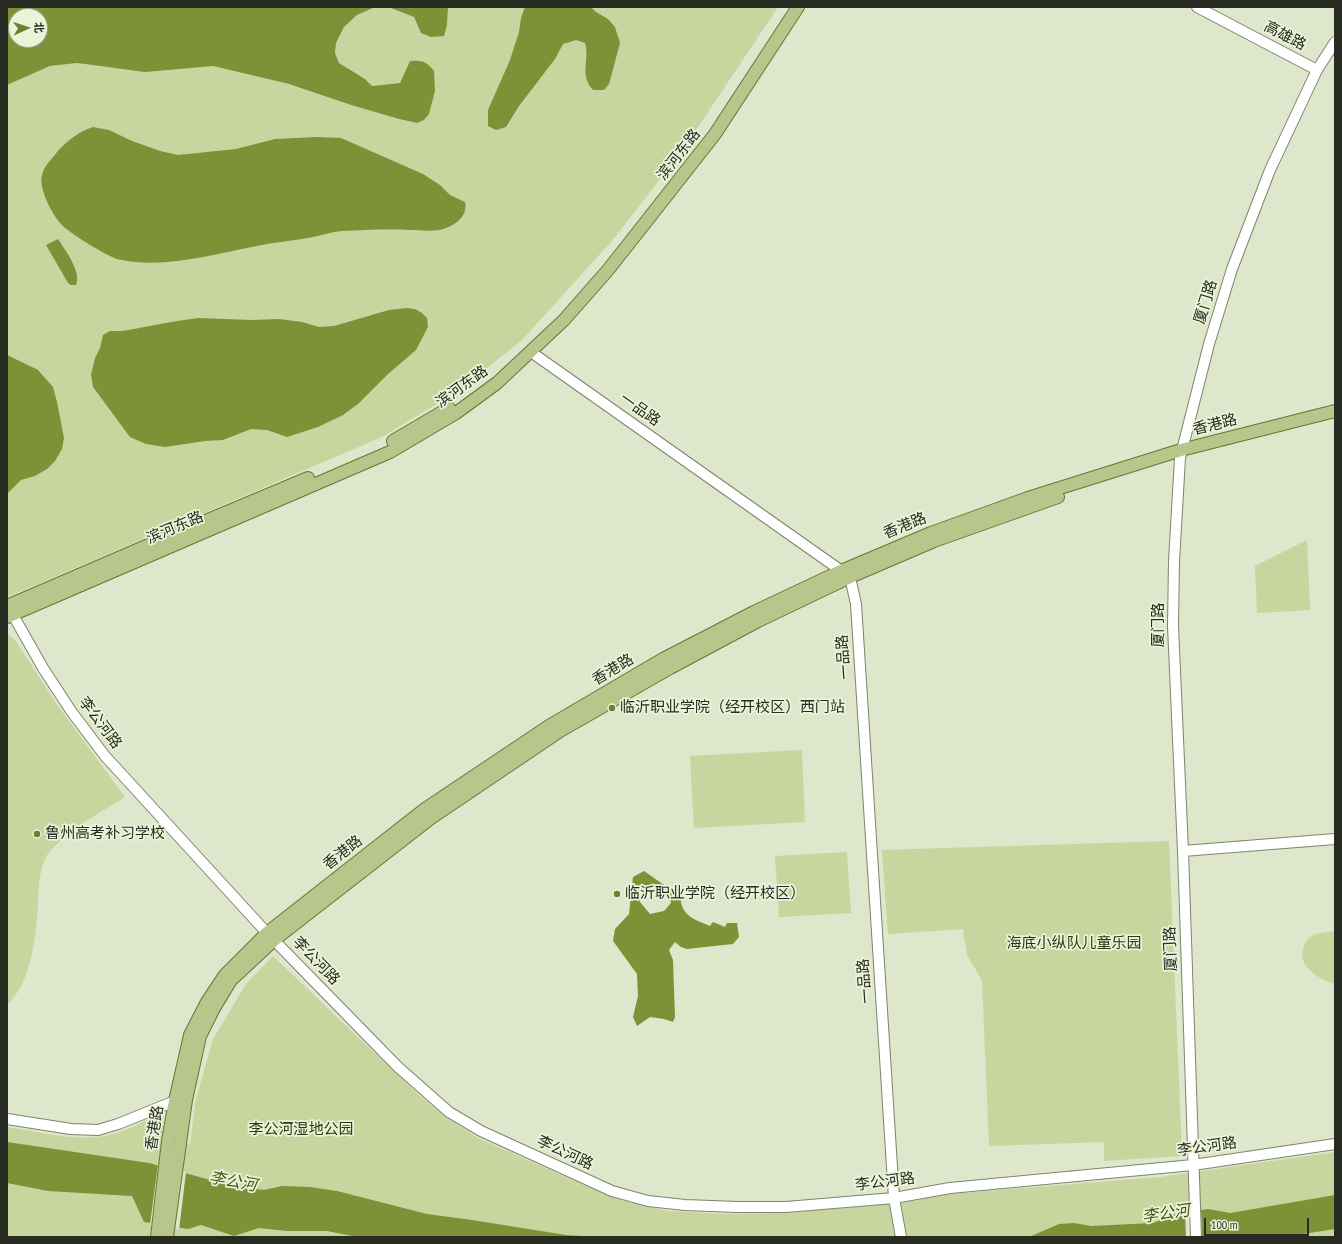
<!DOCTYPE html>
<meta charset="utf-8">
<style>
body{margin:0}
#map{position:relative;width:1342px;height:1244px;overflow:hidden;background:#dee6cb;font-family:"PT Sans Narrow","Noto Sans SC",sans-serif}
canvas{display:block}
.frame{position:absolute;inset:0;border:8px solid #282b21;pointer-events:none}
.north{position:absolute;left:8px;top:8px;width:40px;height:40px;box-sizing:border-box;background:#ebf3d8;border:1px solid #9da38f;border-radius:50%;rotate:87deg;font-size:11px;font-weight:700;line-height:16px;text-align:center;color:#282b21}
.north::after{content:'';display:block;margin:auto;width:14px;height:18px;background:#6e7f2e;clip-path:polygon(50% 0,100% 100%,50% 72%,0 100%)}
.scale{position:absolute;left:1204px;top:1218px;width:105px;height:18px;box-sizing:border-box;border:2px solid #282b21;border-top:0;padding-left:5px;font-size:12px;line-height:14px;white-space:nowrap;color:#282b21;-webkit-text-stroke:3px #ebf3d8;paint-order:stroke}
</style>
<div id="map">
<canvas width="1342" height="1244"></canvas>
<div class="frame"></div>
<div class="north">北</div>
<div class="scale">100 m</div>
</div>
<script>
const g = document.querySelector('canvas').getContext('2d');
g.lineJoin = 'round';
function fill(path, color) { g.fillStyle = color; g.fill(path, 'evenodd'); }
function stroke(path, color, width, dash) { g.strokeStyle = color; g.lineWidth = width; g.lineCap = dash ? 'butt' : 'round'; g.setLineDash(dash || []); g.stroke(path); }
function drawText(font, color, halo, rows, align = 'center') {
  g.font = font + ' "PT Sans Narrow","Noto Sans SC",sans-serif'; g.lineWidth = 3.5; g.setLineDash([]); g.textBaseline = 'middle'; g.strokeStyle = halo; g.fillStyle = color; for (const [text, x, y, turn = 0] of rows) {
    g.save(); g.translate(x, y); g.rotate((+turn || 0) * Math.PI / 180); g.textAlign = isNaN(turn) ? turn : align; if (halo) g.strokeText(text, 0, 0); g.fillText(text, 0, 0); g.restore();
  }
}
fill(new Path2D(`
 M388 7 414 17 421 33 447 25 448 7H778L680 154 610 243 522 340 461 389 382 437 7 597V85L50 66 77 63 103 67 181 68 213 66 289 84 351 105 399 119 417 123 427 63 419 60 410 61 400 83 372 86 365 79 339 63 335 53 336 43 344 27 357 15 373 8Z
 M1307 540 1310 610 1257 613 1255 566Z
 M7 634 15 640 58 706 125 797C101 812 75 826 55 846 52 849 49 852 47 855 39 869 39 887 38 903 36 935 32 982 7 1005Z
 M802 750 805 822 694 828 690 756Z
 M1169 841 1182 1156 1104 1161V1142L989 1146 982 980 967 955 963 929 888 934 882 850Z
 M847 852 851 913 779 917 775 856Z
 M1335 931V983H1333C1318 979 1296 965 1304 947 1305 942 1309 938 1314 935 1319 932 1329 932 1335 931Z
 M273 956 420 1096 448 1119 478 1138 579 1183 627 1202 668 1211 727 1214 786 1213 904 1203 948 1194 1160 1177 1335 1152V1237H7V1127C43 1132 84 1145 120 1132 135 1127 150 1118 164 1111L161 1140 190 1144 196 1099 213 1039 246 984Z`), '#c7d59f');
fill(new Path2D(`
 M7 7H448L447 25 444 36 431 37 421 33 414 17 388 7 373 8 357 15 344 27 336 43 335 53 339 63 365 79 372 86 400 83 410 61C422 59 427 62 434 71L435 91 429 114 424 120 417 123 399 119 351 105 289 84 213 66 145 72 77 63 50 66 7 85ZM16 16H40V40H16Z
 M525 7H591L596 12 608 19 615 27 620 43 609 84 604 90H593C579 75 590 61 585 43L576 40 563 44 555 59 519 106 506 127 496 130 488 126V110L510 60 519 32 521 18Z
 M93 127 109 130 132 141 160 151 178 155 236 149 275 139 317 137 341 138 423 174 440 185 450 195 465 202C468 216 456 225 443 229 435 232 419 230 410 230 387 229 364 230 341 231 330 232 319 236 308 238 291 241 274 242 257 246 213 254 162 270 117 259 107 256 71 234 63 226 53 217 38 188 42 175 44 166 52 159 57 152 68 140 78 132 93 127Z
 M58 239C65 250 82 272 76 285H71L68 283 46 245Z
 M406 308 415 309 422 313 427 318 428 327 416 350 388 374 358 404 343 415 318 427 287 437 267 430 251 429 223 440 205 441 165 447 146 444 130 437 93 387 91 375 95 358 100 348 103 335 110 331H123L171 322 198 318 252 320 279 319 302 322 319 327 334 326 389 310Z
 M7 355 38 370 53 387 57 402 64 438 62 449 55 461 47 469 35 476 21 480 7 494Z
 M644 871 667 887H678C681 894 680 899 682 906 686 918 699 921 710 926L713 922 725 927 727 923H737L739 937 733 944 687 949 681 947 675 942 669 950 673 960 675 1017 673 1022 664 1019 650 1017 637 1026 633 1017 638 996 637 974 613 941 615 929 629 914 633 877ZM654 885 669 893 671 903 664 911 650 914 640 902 639 894 644 886Z
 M7 1142 149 1163 232 1186 264 1190 282 1186 310 1187 337 1191 427 1214 472 1220 566 1235 595 1237H357L327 1231H287L259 1228 234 1236 201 1225 188 1229 144 1222 132 1196 48 1191 7 1183Z
 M1335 1195V1229L1284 1237H1029L1059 1224 1074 1223 1091 1226 1153 1223 1179 1213 1208 1209 1230 1213Z`), '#7e9136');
fill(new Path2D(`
 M158 1164 186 1172 179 1230 150 1225Z
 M1201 1208 1202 1237H1186L1185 1210Z`), '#dee6cb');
const minor = new Path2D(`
 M1197 7 1317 70
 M531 352 850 577 856 604 894 1198 901 1237
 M13 615 43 668 71 711 105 756 267 933 398 1067 449 1112 481 1131 612 1191 648 1201 685 1205 737 1207H786L894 1198 950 1188 1193 1165 1335 1144
 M1183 851 1335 839
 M7 1119 71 1129 98 1130 118 1124 175 1101
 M1196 1237 1183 851 1173 626 1174 561 1180 458 1209 344 1232 269 1270 170 1317 70 1335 42`);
const major = new Path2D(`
 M393 441 449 408
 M7 606 165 538 308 478
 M7 617 390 452 456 413 497 383 564 320 608 270 649 218 715 134 798 7
 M157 1237 168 1141 175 1101 190 1035 207 1002 225 975 267 933 425 809 549 726 663 659 754 612 841 571 931 533 1028 498 1181 450 1335 411
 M167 1237 186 1100 200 1036 214 1008 231 980 274 940 431 818 560 731 670 668 758 621 850 577 934 541 1058 497`);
stroke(minor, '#7e856d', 12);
stroke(major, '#677633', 14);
stroke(minor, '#fff', 10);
stroke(major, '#b8c58b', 12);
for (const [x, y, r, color] of [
 [612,708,4,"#6e7f2e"],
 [37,834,4,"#6e7f2e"],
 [617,894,4,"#6e7f2e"]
]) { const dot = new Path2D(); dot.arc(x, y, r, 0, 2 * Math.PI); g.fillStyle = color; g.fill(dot); stroke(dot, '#ebf3d8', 1.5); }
drawText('15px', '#282b21', '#ebf3d8', [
 ["高雄路",1285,36,28],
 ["滨河东路",679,155,-52],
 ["厦门路",1206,302,-73],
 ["滨河东路",462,387,-36],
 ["一品路",640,410,35],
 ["香港路",1215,425,-14],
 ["香港路",905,526,-22],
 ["滨河东路",175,528,-23],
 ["厦门路",1159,625,-90],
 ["一品路",844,657,-94],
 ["香港路",613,670,-31],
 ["李公河路",100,723,53],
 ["香港路",343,853,-38],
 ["厦门路",1171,949,-92],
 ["李公河路",316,961,46],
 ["一品路",865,981,-94],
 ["香港路",155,1128,-81],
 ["李公河路",1207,1147,-8],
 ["李公河路",565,1153,25],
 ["李公河路",885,1182,-7]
]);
drawText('15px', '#282b21', '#ebf3d8', [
 ["临沂职业学院（经开校区）西门站",620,708],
 ["鲁州高考补习学校",45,834],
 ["临沂职业学院（经开校区）",625,894]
], 'left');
drawText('15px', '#2e3610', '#ebf3d8', [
 ["海底小纵队儿童乐园",1074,944],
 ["李公河湿地公园",301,1130]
]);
drawText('italic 16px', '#455210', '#ebf3d8', [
 ["李公河",233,1182,10],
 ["李公河",1166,1214,-8]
]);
</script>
